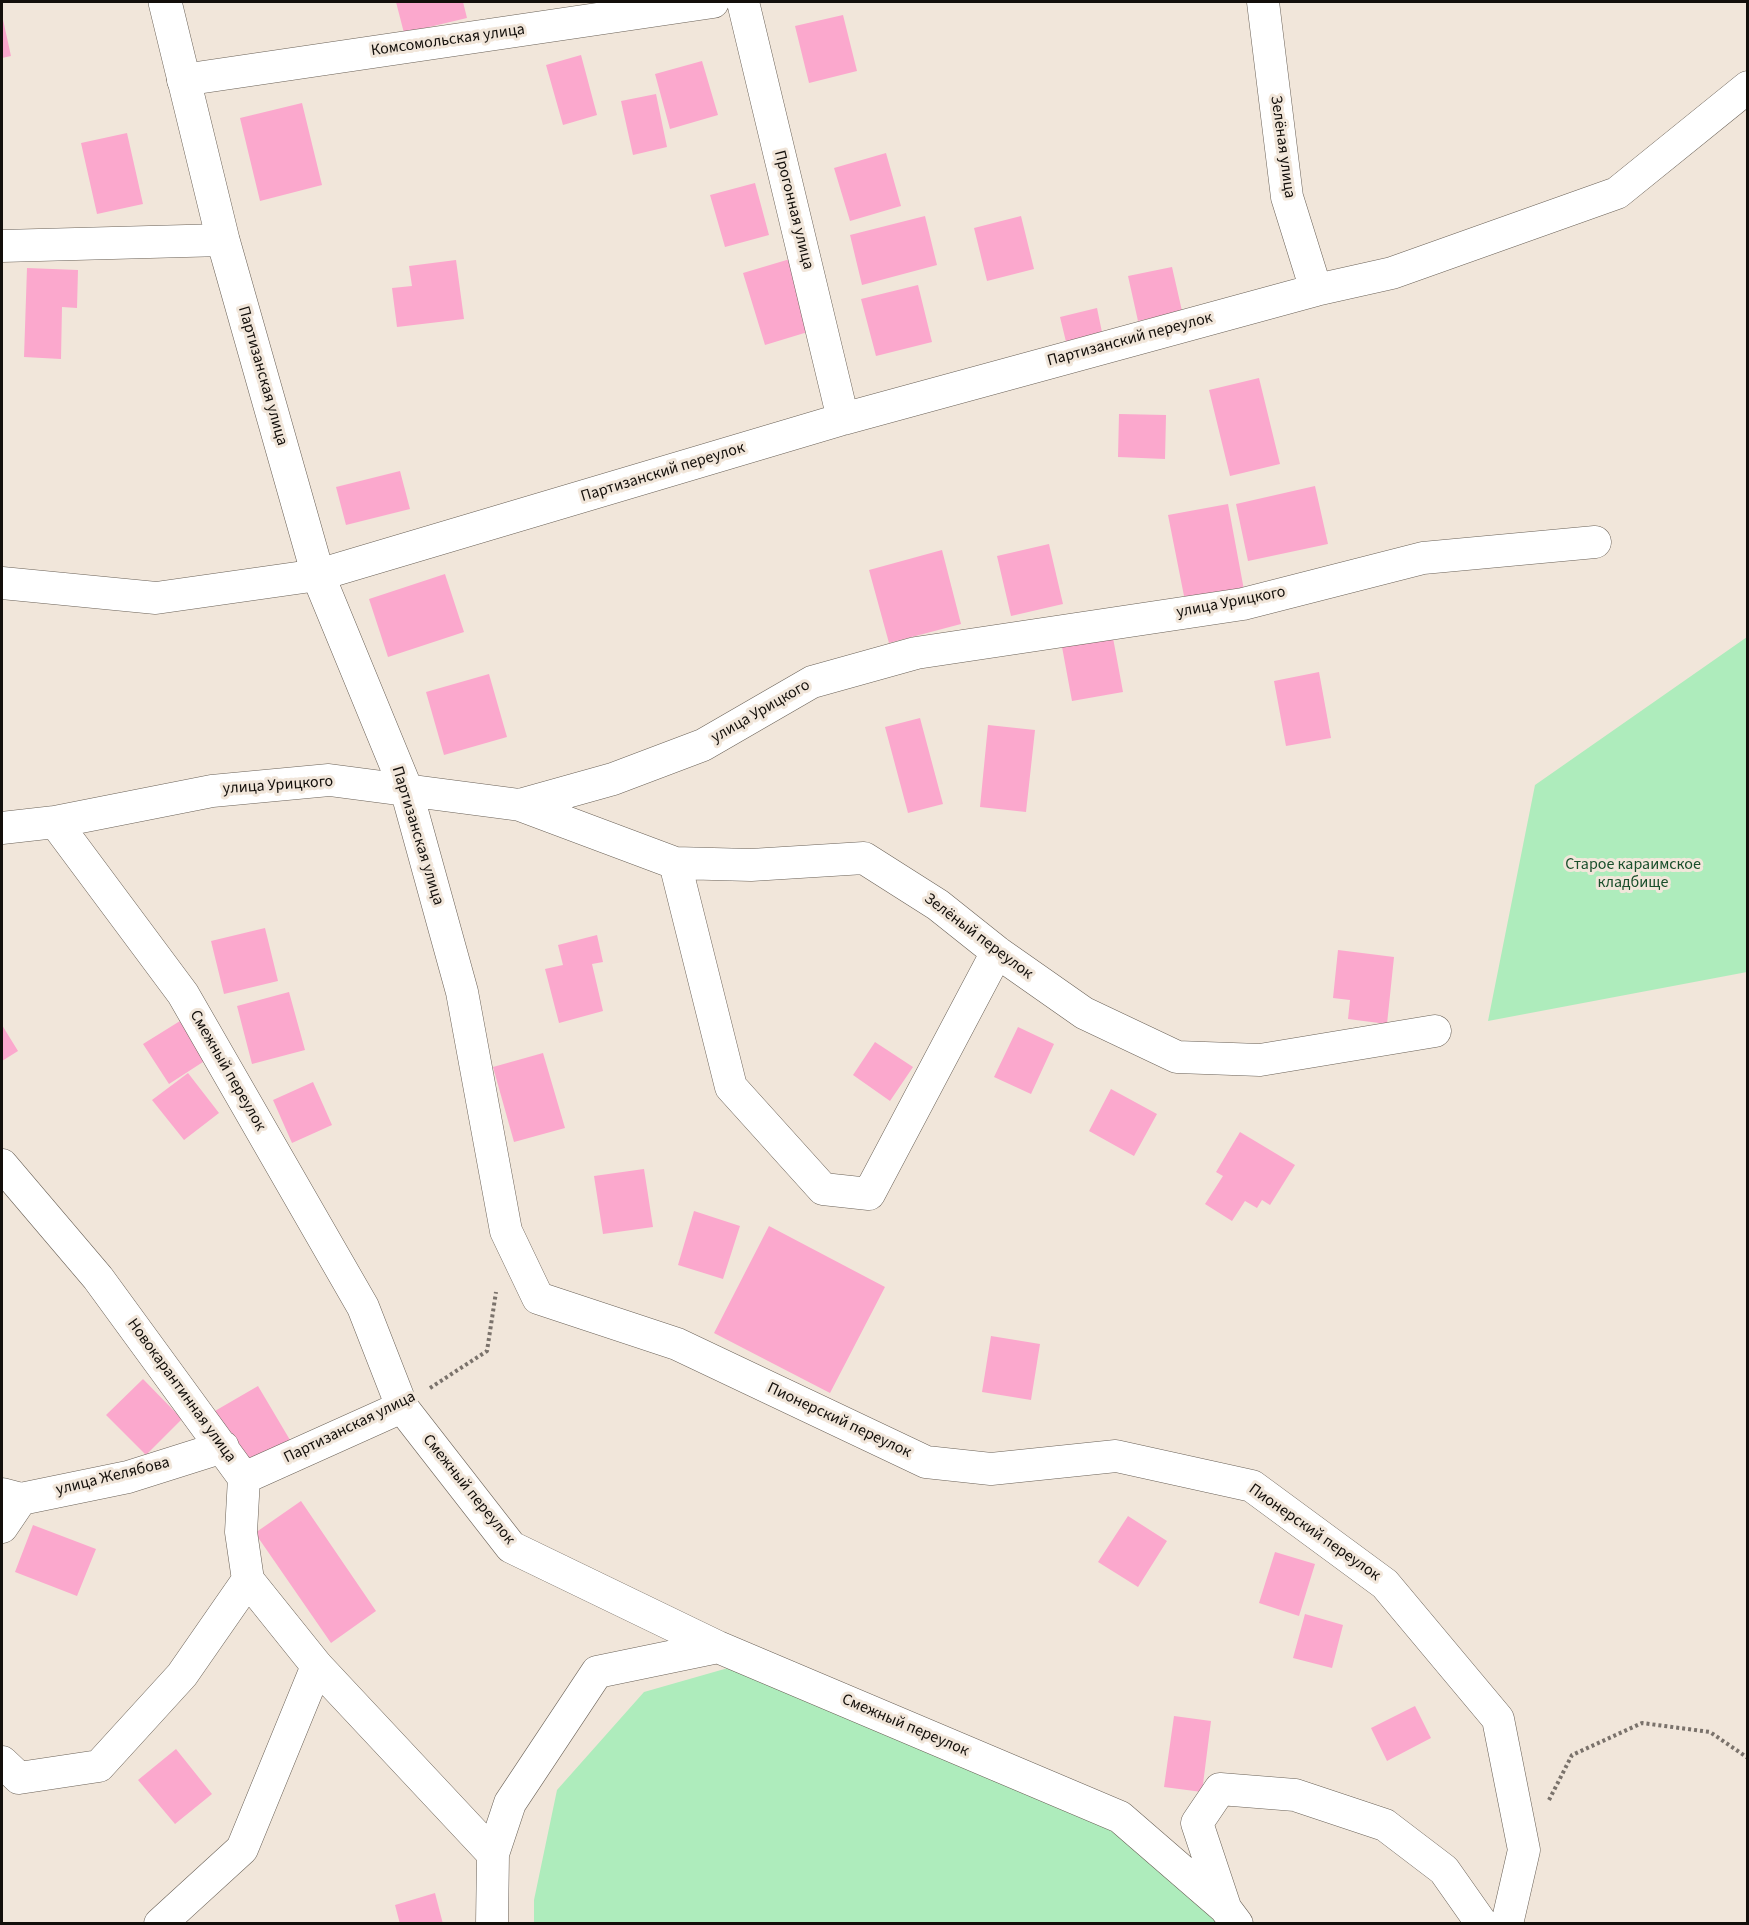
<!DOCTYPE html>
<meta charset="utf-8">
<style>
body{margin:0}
#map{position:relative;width:1749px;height:1925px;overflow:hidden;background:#f1e6da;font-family:"Source Sans 3",sans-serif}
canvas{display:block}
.frame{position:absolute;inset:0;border:3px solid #130f0b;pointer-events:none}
</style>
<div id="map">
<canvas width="1749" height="1925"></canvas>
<div class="frame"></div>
</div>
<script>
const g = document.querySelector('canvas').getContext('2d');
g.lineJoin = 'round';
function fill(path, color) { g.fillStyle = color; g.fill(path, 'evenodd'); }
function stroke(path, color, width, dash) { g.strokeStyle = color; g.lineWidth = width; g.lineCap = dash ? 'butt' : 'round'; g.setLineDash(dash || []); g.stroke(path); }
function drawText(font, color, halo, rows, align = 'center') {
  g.font = font + ' "Source Sans 3",sans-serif'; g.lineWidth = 6; g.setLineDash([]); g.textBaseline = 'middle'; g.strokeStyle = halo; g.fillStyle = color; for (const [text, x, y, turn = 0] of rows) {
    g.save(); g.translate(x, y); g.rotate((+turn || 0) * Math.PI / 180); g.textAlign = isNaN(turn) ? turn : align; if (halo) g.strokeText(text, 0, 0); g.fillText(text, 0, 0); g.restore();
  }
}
fill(new Path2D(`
 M1747 637V972L1488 1021 1535 785Z
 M735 1666 1128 1836 1218 1924H534V1900L557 1790 644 1692Z`), '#aeecbc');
fill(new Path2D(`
 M396 2H463L467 18 404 33Z
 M2 15 11 56 2 58Z
 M843 15 857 71 809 83 795 26Z
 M581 55 597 115 563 125 546 65Z
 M702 61 718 115 670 129 655 74Z
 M656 94 667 147 633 155 621 101Z
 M302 103 322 185 260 201 240 118Z
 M127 133 143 204 97 214 81 143Z
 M886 153 901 206 850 221 834 168Z
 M755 183 769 235 725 247 710 195Z
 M925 216 937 265 862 285 850 235Z
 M1021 216 1034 269 987 281 974 228Z
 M790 259 811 331 765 345 743 273Z
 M456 260 464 319 397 327 392 288 412 286 409 266Z
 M1172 267 1182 311 1138 321 1128 276Z
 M27 268 78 270 77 308 62 307 61 359 24 357Z
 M918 285 932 342 876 356 861 299Z
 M1097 308 1104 342 1068 350 1060 317Z
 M1259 378 1280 464 1230 476 1209 390Z
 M1119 414 1166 415 1165 459 1118 457Z
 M400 471 410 509 346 525 336 487Z
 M1315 486 1328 544 1248 561 1236 504Z
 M1228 504 1244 590 1185 601 1168 515Z
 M1049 544 1063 604 1011 616 997 556Z
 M942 550 961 624 889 643 869 570Z
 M445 574 464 632 388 657 369 599Z
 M1111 627 1123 692 1072 701 1060 636Z
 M1319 672 1331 738 1286 746 1274 681Z
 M489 674 507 737 444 755 426 692Z
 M920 718 943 804 908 813 885 727Z
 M988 725 1035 730 1026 812 980 807Z
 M265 928 278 981 224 994 211 941Z
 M597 935 603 962 592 964 603 1011 559 1023 545 969 563 965 558 945Z
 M1338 950 1394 957 1387 1024 1348 1019 1350 1000 1333 998Z
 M289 992 305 1050 252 1064 237 1006Z
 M180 1021 206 1060 169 1084 143 1044Z
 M2 1025 18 1051 2 1061Z
 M1018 1027 1054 1044 1031 1094 994 1077Z
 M875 1042 913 1067 890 1101 853 1075Z
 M543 1053 565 1128 514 1142 493 1067Z
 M188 1073 219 1113 184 1140 152 1100Z
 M313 1082 332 1125 292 1143 273 1100Z
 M1111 1089 1157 1114 1134 1156 1089 1131Z
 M1240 1132 1295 1165 1270 1205 1262 1200 1257 1208 1245 1201 1232 1221 1205 1204 1223 1176 1216 1172Z
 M644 1169 653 1227 603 1234 594 1176Z
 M694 1211 740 1226 723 1279 678 1265Z
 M769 1226 885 1287 830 1393 714 1333Z
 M991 1336 1040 1344 1031 1400 982 1392Z
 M143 1379 182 1419 146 1455 106 1415Z
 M258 1386 290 1440 240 1469 208 1415Z
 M301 1501 376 1611 331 1643 255 1533Z
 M1128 1516 1167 1541 1138 1587 1098 1562Z
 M33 1525 96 1549 77 1596 15 1572Z
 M1275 1552 1315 1564 1299 1616 1259 1603Z
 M1305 1614 1343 1625 1332 1668 1293 1658Z
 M1415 1706 1431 1738 1387 1761 1371 1728Z
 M1174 1716 1211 1721 1202 1792 1164 1787Z
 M176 1749 212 1794 175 1824 138 1780Z
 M435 1893 443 1924H400L395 1905Z`), '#fba8cd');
const street = new Path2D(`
 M743 2 843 419
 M1263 2 1287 197 1316 290
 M183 80 713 2
 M2 246 223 240
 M2 583 156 598 318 575 843 419 1316 290 1392 273 1617 193 1748 87
 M406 789 462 992 506 1231 538 1298 677 1344 926 1462 991 1469 1116 1456 1252 1486 1385 1584 1498 1719 1524 1850 1507 1924
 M520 805 675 863 751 865 864 858 938 905 997 952 1084 1013 1177 1057 1260 1060 1435 1031
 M55 822 183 994 363 1307 402 1407 511 1547 718 1647 1120 1817 1225 1908 1237 1924
 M2 828 55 822 212 791 329 780 520 805 613 779 703 745 812 682 916 653 1243 604 1423 558 1595 542
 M675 863 731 1087 823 1189 869 1194 997 952
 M2 1165 98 1278 244 1478 241 1532 248 1580 317 1666 493 1854
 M244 1478 402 1407
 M2 1494 21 1499 128 1477 223 1447
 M2 1527 21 1499
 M2 1762 19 1778 99 1766 182 1675 248 1580
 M1225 1907 1197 1823 1220 1789 1295 1795 1385 1825 1444 1870 1482 1924
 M160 1924 242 1849 317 1666
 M492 1924 493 1854 510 1803 597 1672 718 1647`);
const secondary = new Path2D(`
 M165 2 223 240 318 575 406 789`);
stroke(street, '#6a6157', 33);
stroke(secondary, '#6a6157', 34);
stroke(new Path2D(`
 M430 1388 487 1351 496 1292
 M1549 1800 1572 1755 1642 1723 1710 1732 1748 1758`), '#7a726b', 4, [3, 3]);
stroke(street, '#fff', 32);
stroke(secondary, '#fff', 33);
drawText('16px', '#130f0b', '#f1e6da', [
 ["Комсомольская улица",448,41,-8],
 ["Зелёная улица",1282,147,82],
 ["Прогонная улица",793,210,76],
 ["Партизанский переулок",1130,340,-15],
 ["Партизанская улица",262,376,74],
 ["Партизанский переулок",663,473,-17],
 ["улица Урицкого",1231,603,-11],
 ["улица Урицкого",761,712,-30],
 ["улица Урицкого",278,786,-4],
 ["Партизанская улица",417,836,73],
 ["Зелёный переулок",978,937,37],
 ["Смежный переулок",227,1071,60],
 ["Новокарантинная улица",181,1391,54],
 ["Пионерский переулок",839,1421,25],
 ["Партизанская улица",350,1428,-26],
 ["улица Желябова",113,1477,-14],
 ["Смежный переулок",468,1490,51],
 ["Пионерский переулок",1314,1533,35],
 ["Смежный переулок",905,1726,23]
]);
drawText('16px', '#194e2b', '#f1e6da', [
 ["Старое караимское",1633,865],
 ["кладбище",1633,883]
]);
</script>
